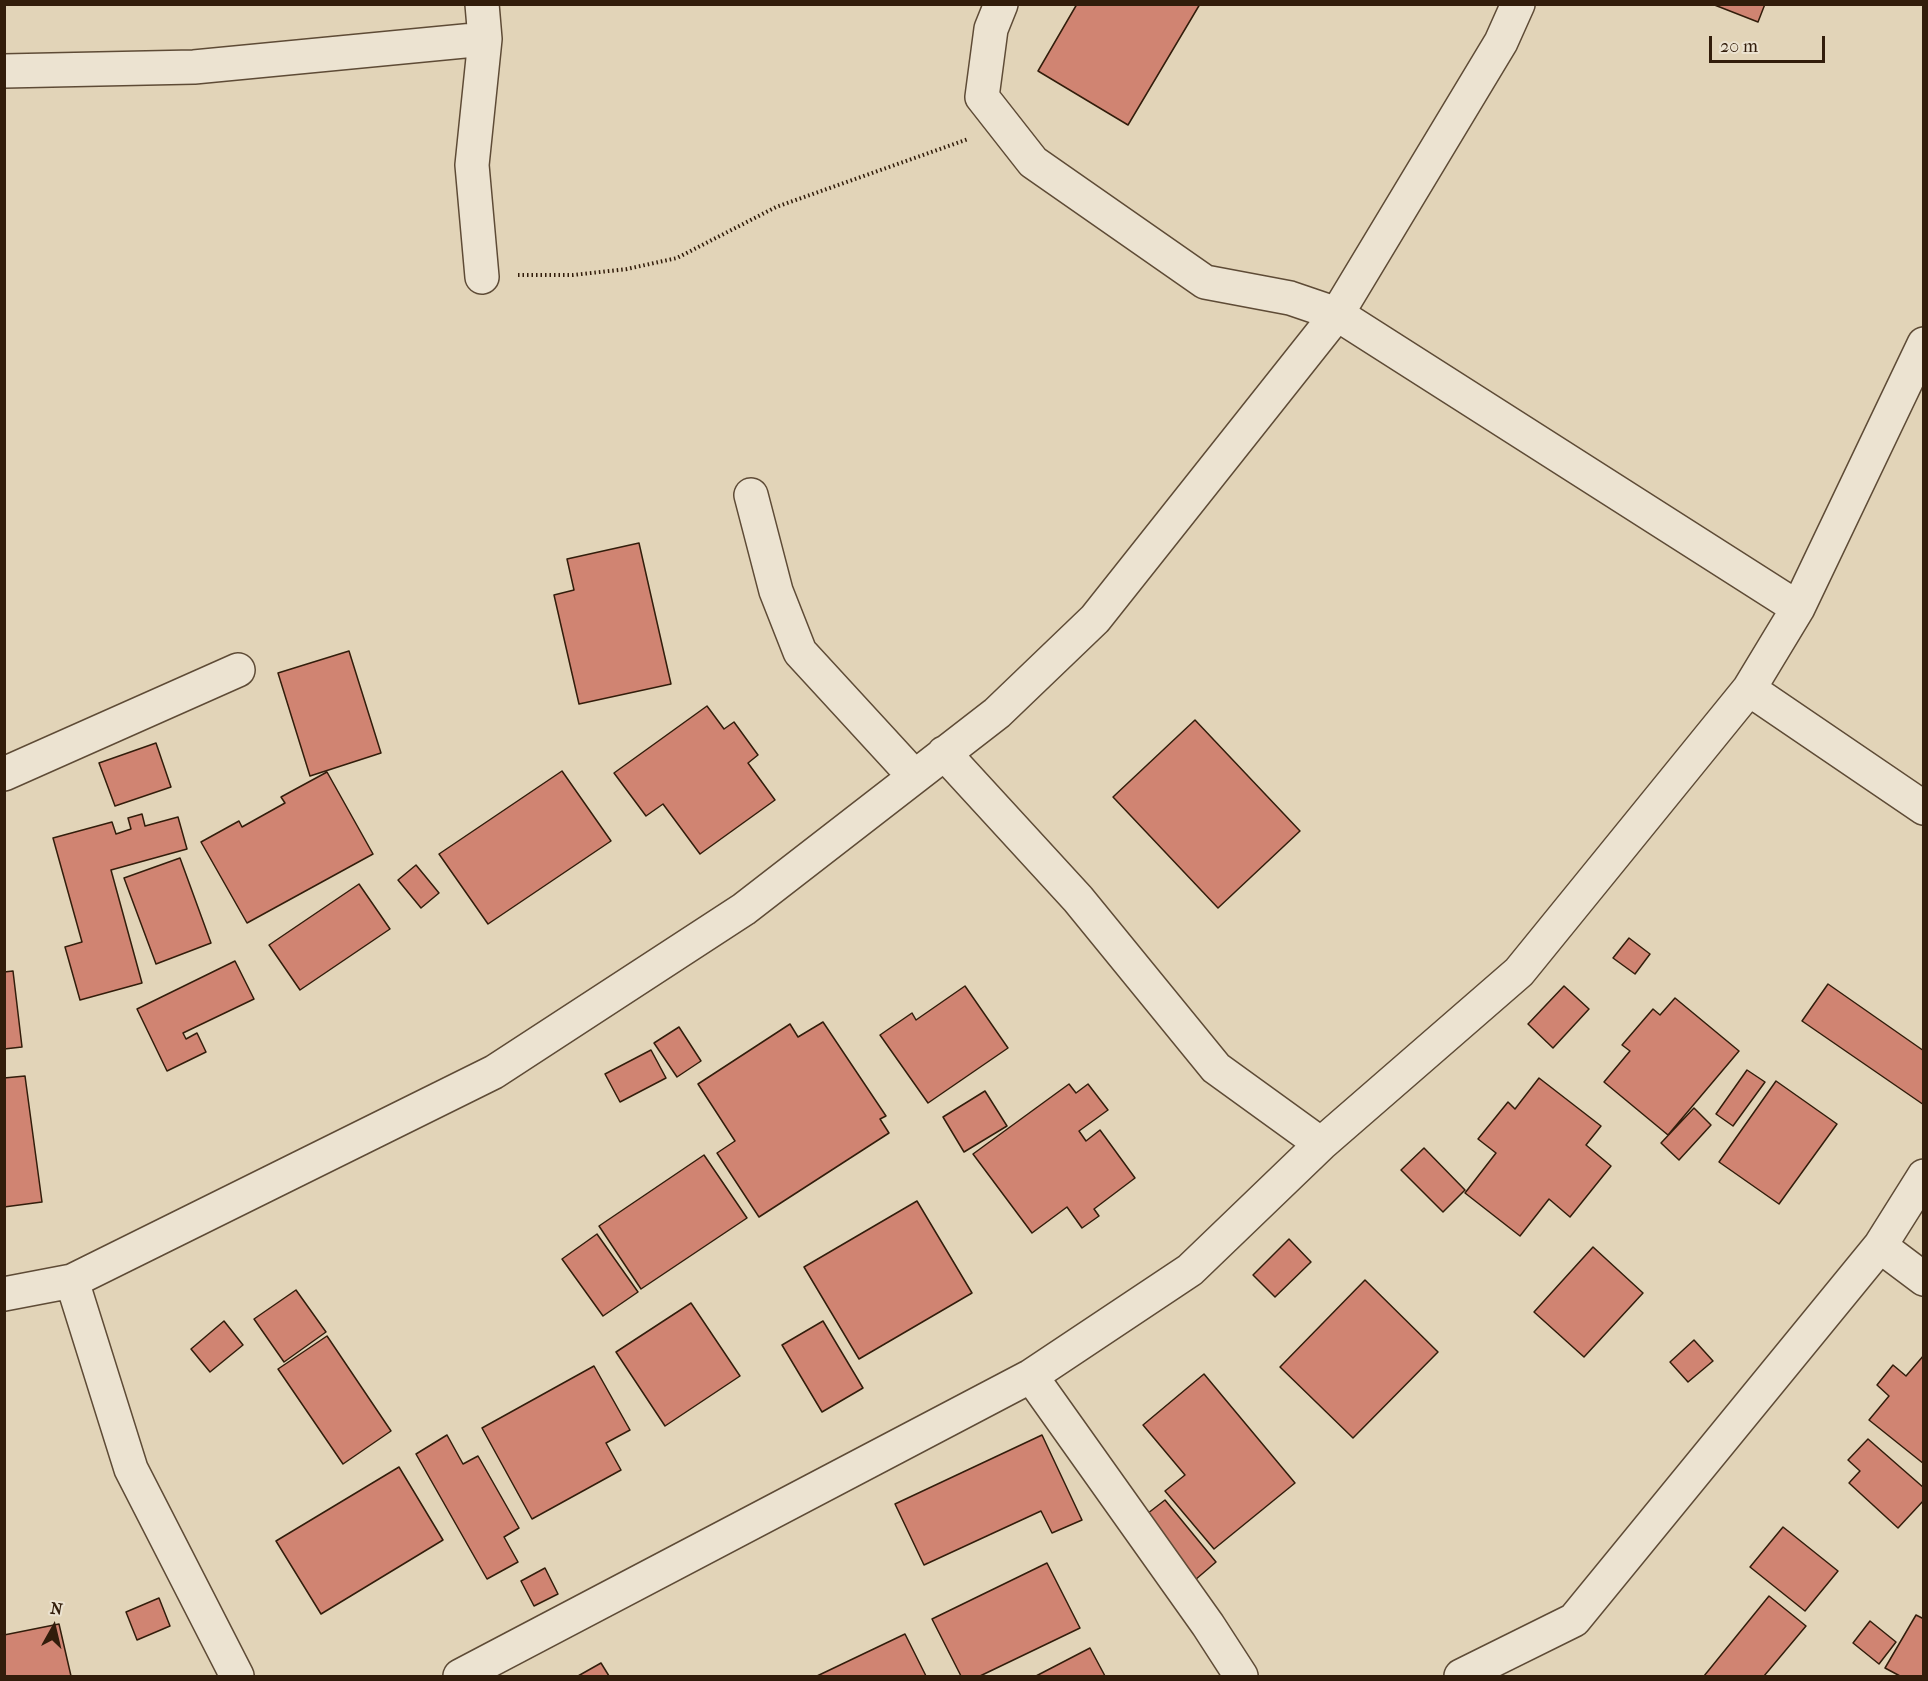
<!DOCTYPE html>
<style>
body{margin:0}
#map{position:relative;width:1928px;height:1681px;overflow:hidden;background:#e2d4b8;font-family:"IM FELL French Canon",serif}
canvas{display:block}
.frame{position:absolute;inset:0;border:6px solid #321d0b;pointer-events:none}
.north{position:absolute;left:24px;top:1597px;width:60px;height:60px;-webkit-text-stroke:4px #ece3d1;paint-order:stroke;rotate:8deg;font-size:16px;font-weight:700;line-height:24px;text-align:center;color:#321d0b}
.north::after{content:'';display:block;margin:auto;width:21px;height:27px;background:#321d0b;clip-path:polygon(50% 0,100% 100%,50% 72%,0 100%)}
.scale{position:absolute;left:1709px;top:36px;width:116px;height:27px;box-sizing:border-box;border:3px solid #321d0b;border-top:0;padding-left:8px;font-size:18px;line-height:21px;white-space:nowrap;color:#321d0b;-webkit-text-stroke:4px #ece3d1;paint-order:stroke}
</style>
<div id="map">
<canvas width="1928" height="1681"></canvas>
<div class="frame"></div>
<div class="north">N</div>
<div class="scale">20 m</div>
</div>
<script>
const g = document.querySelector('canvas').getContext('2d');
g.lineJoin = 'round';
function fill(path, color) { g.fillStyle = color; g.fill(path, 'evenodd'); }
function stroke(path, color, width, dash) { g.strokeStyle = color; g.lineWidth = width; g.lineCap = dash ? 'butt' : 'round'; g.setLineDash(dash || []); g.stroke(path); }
const building = new Path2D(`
 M1077 4H1200L1128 125 1038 71Z
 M1712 4H1765L1758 22Z
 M639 543 671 684 579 704 554 595 574 590 567 559Z
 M349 651 381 753 310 776 278 673Z
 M707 706 724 729 734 722 758 755 748 763 775 800 700 854 663 804 646 816 614 773Z
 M1195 720 1300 831 1218 908 1113 797Z
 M156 743 171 787 115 806 99 763Z
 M562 771 611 841 488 924 439 854Z
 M327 772 373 854 247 923 201 842 239 821 242 827 285 803 281 797Z
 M142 814 145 826 178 817 187 849 111 870 142 983 80 1000 65 947 82 942 53 838 112 822 116 834 131 829 128 818Z
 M180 858 211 943 156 964 124 878Z
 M416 865 439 893 421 908 398 880Z
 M359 884 390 929 300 990 269 945Z
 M1629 938 1650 954 1635 974 1613 958Z
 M235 961 254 999 183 1033 186 1039 197 1033 206 1052 167 1071 137 1009Z
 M13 971 22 1047 4 1049V972Z
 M1828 984 1924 1051V1105L1802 1021Z
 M965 986 1008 1048 928 1103 880 1035 912 1013 916 1020Z
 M1564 986 1589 1009 1553 1048 1528 1024Z
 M1675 998 1739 1051 1668 1135 1604 1082 1630 1051 1622 1045 1653 1009 1660 1015Z
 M823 1022 886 1116 880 1119 889 1133 759 1217 717 1153 735 1141 698 1084 790 1024 798 1037Z
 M679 1027 701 1061 677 1077 654 1043Z
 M651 1050 666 1078 620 1102 605 1074Z
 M1747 1070 1765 1082 1733 1126 1716 1114Z
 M25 1076 42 1202 4 1207V1078Z
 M1539 1078 1601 1126 1586 1145 1611 1166 1570 1217 1549 1199 1520 1236 1465 1193 1496 1153 1478 1139 1508 1102 1515 1109Z
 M1776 1081 1837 1124 1779 1204 1719 1162Z
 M1069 1084 1076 1093 1088 1084 1108 1110 1079 1131 1086 1141 1100 1130 1135 1178 1094 1209 1099 1216 1082 1228 1067 1207 1032 1233 973 1154Z
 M985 1091 1007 1126 964 1152 943 1117Z
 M1694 1108 1711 1125 1679 1160 1661 1143Z
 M1424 1148 1465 1190 1443 1212 1401 1170Z
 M704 1155 747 1218 641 1289 599 1226Z
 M917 1201 972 1293 859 1359 804 1267Z
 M597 1234 638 1292 603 1316 562 1259Z
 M1289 1239 1311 1262 1275 1297 1253 1275Z
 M1593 1247 1643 1293 1584 1357 1534 1312Z
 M1365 1280 1438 1352 1353 1438 1280 1367Z
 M296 1290 326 1332 284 1362 254 1319Z
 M691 1303 740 1376 665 1426 616 1352Z
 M224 1321 243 1345 210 1372 191 1349Z
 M823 1321 863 1388 822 1412 782 1345Z
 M327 1336 391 1431 343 1464 278 1369Z
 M1694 1340 1713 1361 1688 1382 1670 1362Z
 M1924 1355V1464L1869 1420 1889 1396 1877 1385 1893 1365 1906 1376Z
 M594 1366 630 1430 606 1443 621 1470 532 1519 482 1428Z
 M1204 1374 1295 1483 1214 1549 1165 1491 1185 1475 1143 1425Z
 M447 1435 463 1464 478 1456 519 1528 504 1537 518 1562 487 1579 416 1454Z
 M1042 1435 1082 1520 1052 1533 1041 1511 924 1565 895 1504Z
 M1868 1439 1924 1488V1500L1898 1528 1849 1483 1860 1471 1848 1460Z
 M399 1467 443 1540 321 1614 276 1541Z
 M1165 1500 1216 1562 1195 1580 1143 1517Z
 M1783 1527 1838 1571 1805 1611 1750 1567Z
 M1047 1563 1080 1628 980 1676H961L932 1619Z
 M545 1568 558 1594 534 1606 521 1581Z
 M1769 1596 1806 1626 1764 1676H1704Z
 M159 1598 170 1626 137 1640 126 1612Z
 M1916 1615 1924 1619V1676H1900L1885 1668Z
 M1870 1621 1896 1642 1879 1664 1853 1643Z
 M59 1624 71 1676H4V1635Z
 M905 1634 926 1676H817Z
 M1090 1648 1105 1676H1036Z
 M601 1663 609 1676H578Z`);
fill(building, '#d08472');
stroke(building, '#321d0b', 1.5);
const minor = new Path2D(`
 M1001 4 991 29 982 97 1033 162 1205 282 1290 298 1337 314 1798 608
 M4 71 194 67 485 39
 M482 277 472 165 485 39 482 4
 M751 495 776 591 800 652 914 776
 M1749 689 1924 808
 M944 753 1078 899 1216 1068 1321 1144
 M4 774 238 670
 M1880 1246 1924 1279
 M72 1281 131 1469 237 1676
 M4 1294 72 1281 494 1072 744 909 997 713 1095 619 1337 314 1501 42 1518 4
 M1031 1376 1208 1625 1241 1676
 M460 1676 1031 1376 1190 1270 1321 1144 1519 972 1749 689 1798 608 1924 344
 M1461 1676 1574 1620 1880 1246 1924 1176`);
stroke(minor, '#5e4b36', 36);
stroke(new Path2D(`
 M518 275H573L627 269 677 258 776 207 968 139`), '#321d0b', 4, [1.5, 3]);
stroke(minor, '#ece3d1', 33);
</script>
